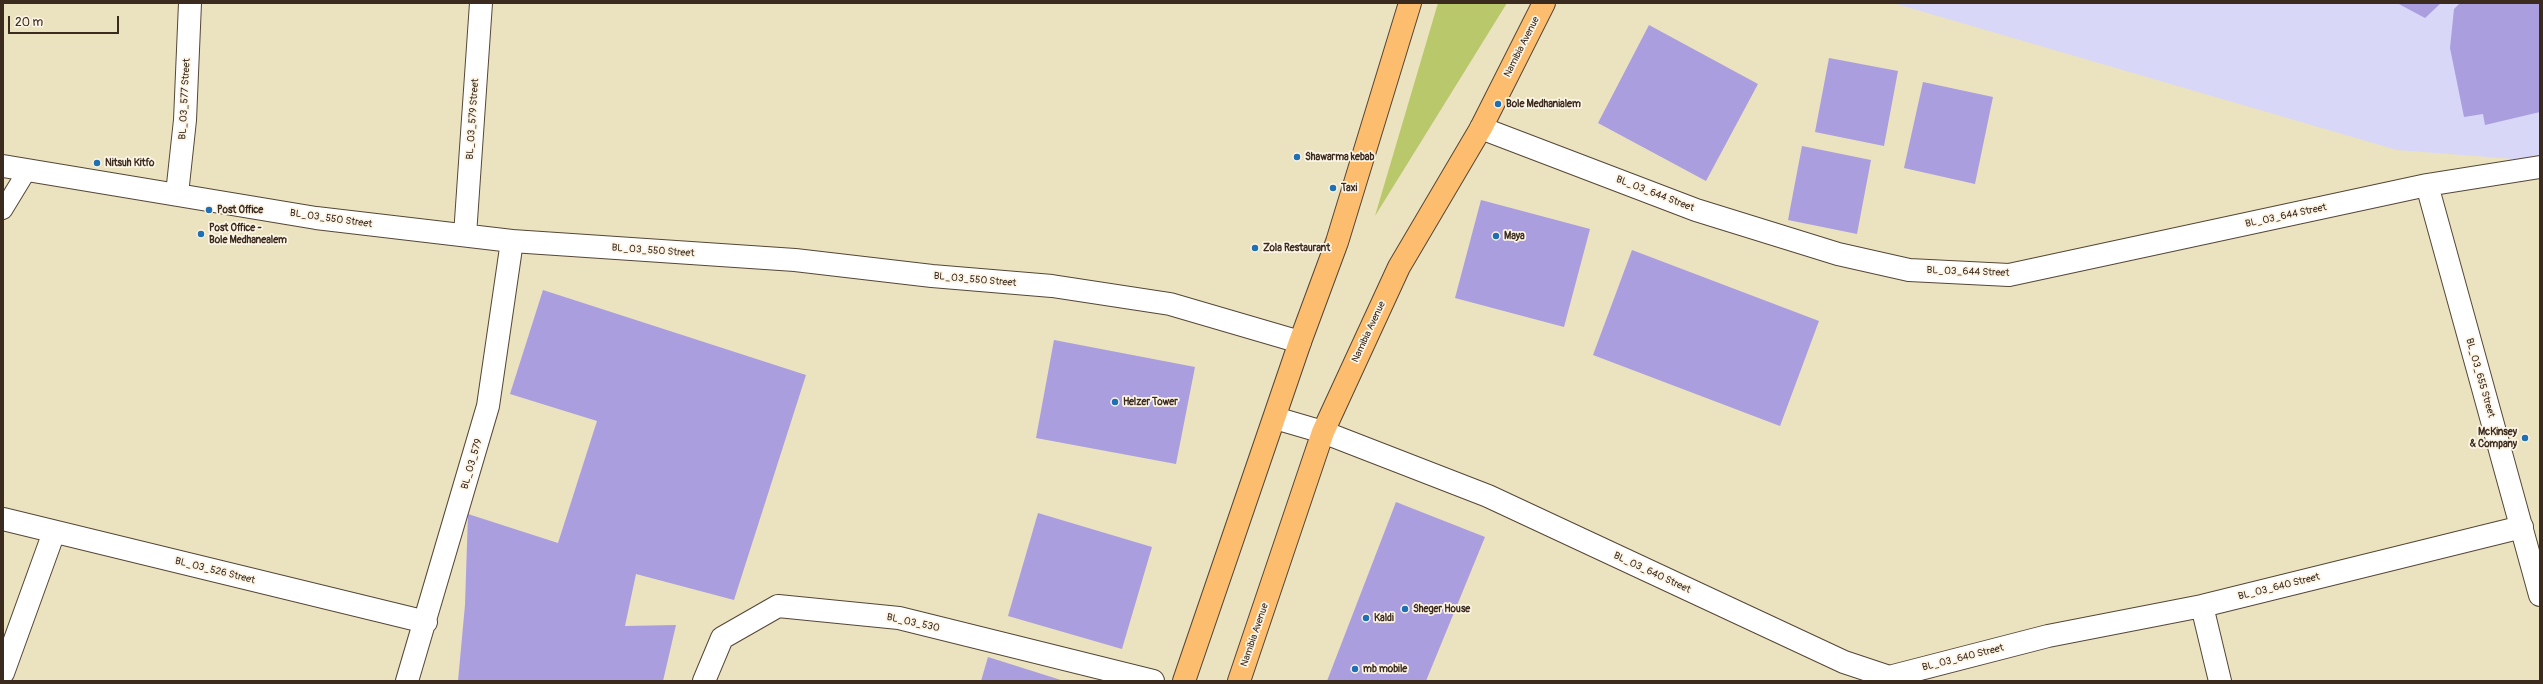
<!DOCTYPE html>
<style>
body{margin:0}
#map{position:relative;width:2543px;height:684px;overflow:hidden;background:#ebe2c0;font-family:Pangolin,sans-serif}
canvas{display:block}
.frame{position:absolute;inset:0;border:4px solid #3b2a1e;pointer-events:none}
.scale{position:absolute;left:8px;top:16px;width:111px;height:18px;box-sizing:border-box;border:2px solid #3b2a1e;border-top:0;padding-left:5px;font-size:12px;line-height:14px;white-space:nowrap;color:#3b2a1e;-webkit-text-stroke:3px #fcf5e5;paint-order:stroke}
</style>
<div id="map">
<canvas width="2543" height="684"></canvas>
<div class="frame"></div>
<div class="scale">20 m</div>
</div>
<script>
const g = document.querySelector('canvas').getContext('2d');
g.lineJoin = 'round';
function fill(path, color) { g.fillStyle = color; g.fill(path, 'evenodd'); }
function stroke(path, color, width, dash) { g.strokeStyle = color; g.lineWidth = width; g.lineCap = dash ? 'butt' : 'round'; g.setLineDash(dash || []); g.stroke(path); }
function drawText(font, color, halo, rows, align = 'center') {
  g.font = font + ' Pangolin,sans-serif'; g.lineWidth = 3.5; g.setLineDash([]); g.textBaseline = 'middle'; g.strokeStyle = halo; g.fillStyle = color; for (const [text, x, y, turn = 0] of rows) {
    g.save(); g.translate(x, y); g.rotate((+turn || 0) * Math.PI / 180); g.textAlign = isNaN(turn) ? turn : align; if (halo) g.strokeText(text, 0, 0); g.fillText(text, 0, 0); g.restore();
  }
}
fill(new Path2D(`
 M1893 3H2540V161L2397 150Z`), '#d8d7f8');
fill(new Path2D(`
 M1438 3H1507L1375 216Z`), '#b8c86a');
fill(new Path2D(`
 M2397 3H2441L2425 18Z
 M2460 3H2540V112L2485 125 2483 114 2464 117 2450 48 2454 9Z
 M1649 25 1758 84 1706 181 1598 123Z
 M1829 58 1898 71 1884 146 1815 132Z
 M1923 82 1993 97 1975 184 1904 168Z
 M1802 146 1871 160 1857 234 1788 220Z
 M1481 200 1590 229 1564 327 1455 298Z
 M1632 250 1819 321 1780 426 1593 355Z
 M543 290 806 375 734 600 636 574 625 626 676 625 663 681H458L465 605 468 514 558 543 597 421 510 394Z
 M1054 340 1195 367 1176 464 1036 438Z
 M1396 502 1485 537 1426 681H1327Z
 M1038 513 1152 547 1122 649 1008 616Z
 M988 657 1064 681H981Z`), '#aa9ede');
const lane = new Path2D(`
 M3 210 28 169`);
const street = new Path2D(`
 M1481 128 1696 210 1838 254 1909 270 2009 275 2427 185 2540 167
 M3 166 316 218 512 241 795 260 932 276 1052 286 1170 304 1300 342
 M2427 185 2540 595
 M177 194 185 120 190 3
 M465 235 481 3
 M1275 418 1323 432 1488 496 1844 662 1889 677 2048 636 2202 606 2522 527
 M3 519 426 622
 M2202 606 2220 681
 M3 673 54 532
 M407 681 488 406 512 241
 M704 681 722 638 778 606 899 618 1153 681`);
const primary = new Path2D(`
 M1184 681 1300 342 1337 242 1410 3
 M1239 681 1323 432 1399 267 1481 128 1544 3`);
stroke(lane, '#554636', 20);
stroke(street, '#554636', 24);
stroke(primary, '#554636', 24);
stroke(lane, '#fff', 18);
stroke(street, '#fff', 22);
stroke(primary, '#fcbd6f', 22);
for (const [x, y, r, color] of [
 [1498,104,4,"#1f6fb2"],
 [1297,157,4,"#1f6fb2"],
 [97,163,4,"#1f6fb2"],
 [1333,188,4,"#1f6fb2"],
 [209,210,4,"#1f6fb2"],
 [201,234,4,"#1f6fb2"],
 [1496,236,4,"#1f6fb2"],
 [1255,248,4,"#1f6fb2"],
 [1115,402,4,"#1f6fb2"],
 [2525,438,4,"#1f6fb2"],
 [1405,609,4,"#1f6fb2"],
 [1366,618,4,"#1f6fb2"],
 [1355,669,4,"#1f6fb2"]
]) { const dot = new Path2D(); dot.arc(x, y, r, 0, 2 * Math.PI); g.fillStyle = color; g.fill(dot); stroke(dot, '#fcf5e5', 1.5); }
drawText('10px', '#3b2a1e', '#fcf5e5', [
 ["Namibia Avenue",1522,47,-63],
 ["BL_03_577 Street",185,99,-87],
 ["BL_03_579 Street",473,119,-86],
 ["BL_03_644 Street",1655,194,21],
 ["BL_03_644 Street",2286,216,-12],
 ["BL_03_550 Street",331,219,8],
 ["BL_03_550 Street",653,251,4],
 ["BL_03_644 Street",1968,272,2],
 ["BL_03_550 Street",975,280,5],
 ["Namibia Avenue",1369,332,-65],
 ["BL_03_655 Street",2480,378,74],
 ["BL_03_579",472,464,-74],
 ["BL_03_526 Street",215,571,14],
 ["BL_03_640 Street",1652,573,25],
 ["BL_03_640 Street",2279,587,-14],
 ["BL_03_530",913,623,12],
 ["Namibia Avenue",1255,635,-71],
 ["BL_03_640 Street",1963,658,-14]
]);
drawText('bold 10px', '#3b2a1e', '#fcf5e5', [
 ["Bole Medhanialem",1506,104],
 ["Shawarma kebab",1305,157],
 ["Nitsuh Kitfo",105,163],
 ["Taxi",1341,188],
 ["Post Office",217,210],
 ["Post Office -",209,228],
 ["Bole Medhanealem",209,240],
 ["Maya",1504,236],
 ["Zola Restaurant",1263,248],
 ["Helzer Tower",1123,402],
 ["McKinsey",2517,432,"right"],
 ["& Company",2517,444,"right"],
 ["Sheger House",1413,609],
 ["Kaldi",1374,618],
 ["mb mobile",1363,669]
], 'left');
</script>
